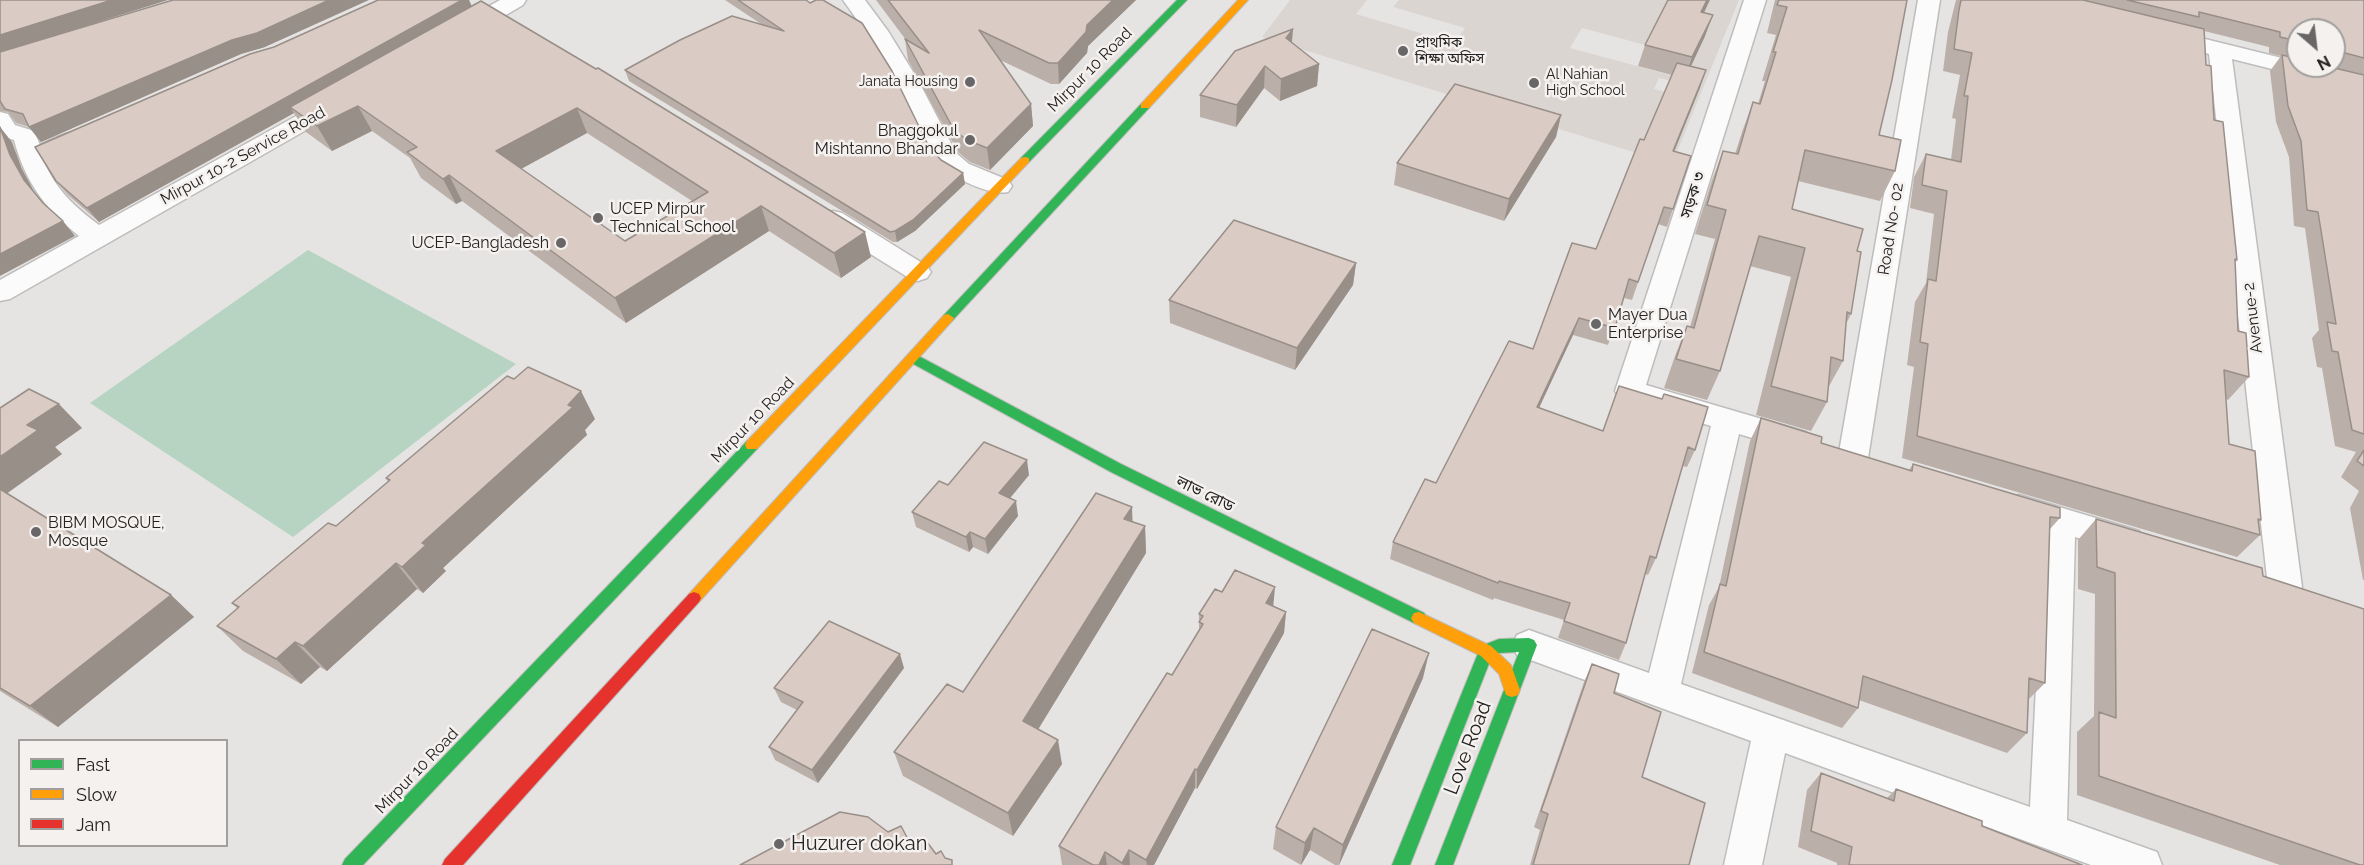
<!DOCTYPE html>
<meta charset="utf-8">
<style>
body{margin:0}
#map{position:relative;width:2364px;height:865px;overflow:hidden;background:#e6e4e3;font-family:Raleway,sans-serif}
canvas{display:block}
.legend{position:absolute;left:18px;top:739px;width:210px;height:108px;box-sizing:border-box;background:#f4f1ef;border:2px solid #a19e9d;margin:0;padding:8px 10px;list-style:none;font-size:18px;color:#242222}
.legend li{display:flex;align-items:center;gap:12px;height:30px}
.legend b{width:30px;border:2px solid #a19e9d}
.north{position:absolute;left:2286px;top:18px;width:60px;height:60px;box-sizing:border-box;background:#f4f1ef;border:2px solid #a19e9d;border-radius:50%;rotate:152deg;font-size:16px;font-weight:700;line-height:24px;text-align:center;color:#242222}
.north::after{content:'';display:block;margin:auto;width:21px;height:27px;background:#686666;clip-path:polygon(50% 0,100% 100%,50% 72%,0 100%)}
</style>
<div id="map">
<canvas width="2364" height="865"></canvas>
<ul class="legend">
<li><b style="height:8px;background:#30b455"></b>Fast</li>
<li><b style="height:8px;background:#ff9f0a"></b>Slow</li>
<li><b style="height:8px;background:#e5322d"></b>Jam</li>
</ul>
<div class="north">N</div>
</div>
<script>
const g = document.querySelector('canvas').getContext('2d');
g.lineJoin = 'round';
function fill(path, color) { g.fillStyle = color; g.fill(path, 'evenodd'); }
function stroke(path, color, width, dash) { g.strokeStyle = color; g.lineWidth = width; g.lineCap = dash ? 'butt' : 'round'; g.setLineDash(dash || []); g.stroke(path); }
function drawText(font, color, halo, rows, align = 'center') {
  g.font = font + ' Raleway,"Noto Sans Bengali",sans-serif'; g.lineWidth = 5; g.setLineDash([]); g.textBaseline = 'middle'; g.strokeStyle = halo; g.fillStyle = color; for (const [text, x, y, turn = 0] of rows) {
    g.save(); g.translate(x, y); g.rotate((+turn || 0) * Math.PI / 180); g.textAlign = isNaN(turn) ? turn : align; if (halo) g.strokeText(text, 0, 0); g.fillText(text, 0, 0); g.restore();
  }
}
fill(new Path2D(`
 M1290 0H1367L1356 14 1454 43 1465 28 1393 7 1399 0H1673L1649 46 1582 28 1570 48 1685 79 1694 34 1710 0H1739L1672 164 1262 37ZM1659 78 1699 88 1666 92 1654 89Z`), '#dbd5d2');
fill(new Path2D(`
 M308 250 516 364 293 537 90 403Z`), '#b6d4c1');
const street = new Path2D(`
 M500 0H526L523 5 470 36 462 38 454 36 451 31 454 26Z
 M843 0H865L888 31 918 80 956 153 969 164 1008 180 1012 186 1008 192C989 196 951 177 938 163 924 148 907 102 896 81 881 52 862 27 843 0Z
 M1744 0H1766L1646 385 1806 432 1810 440 1806 448 1795 451 1739 434 1681 684 2030 807 2044 527 2008 516 2003 507 2008 498 2019 495 2139 531 2144 540 2139 549 2128 553 2075 537 2067 820 2157 852 2162 865H2091L1785 753 1762 865H1724L1751 741 1517 655 1512 645 1517 635 1529 630 1649 673 1711 426 1620 399 1615 391Z
 M1918 0H1940L1868 458 1864 466 1853 470 1842 466 1838 458Z
 M2201 38 2298 62V66H2314L2364 78V92L2232 59 2302 587 2297 597 2285 601 2273 597 2268 587 2209 54 2193 50 2190 45 2193 40Z
 M335 97 343 99 347 104 343 109 10 299 0 301V280L79 236C46 210 25 182 14 140L0 136V112L8 114 15 125 34 131 40 145C54 139 69 129 85 133L88 138 85 143 44 161C55 189 76 208 99 225L327 99Z
 M833 211 842 213 927 266 931 272 927 278 918 281 909 278 824 225 820 219 824 213Z`);
const fast = new Path2D(`
 M1177 0H1187L1029 162H1021V158Z
 M1145 103 1150 106 1149 108 952 321H944L942 318 944 315 1141 104Z
 M913 353 1121 464 1424 613 1427 618 1424 623 1419 624 1414 623 1111 472 908 361 907 358Z
 M752 440 757 441 759 445 757 449 363 865H342L345 859 747 441Z
 M1529 638 1534 640 1537 645 1453 865H1435L1519 652 1499 653 1492 656 1410 865H1392L1481 646 1499 639Z`);
const slow = new Path2D(`
 M1238 0H1248L1149 108H1141V104Z
 M1025 157 1029 158V162L757 449H747L745 445 747 441 1021 158Z
 M948 314 954 318 952 321 699 602 694 604 689 602 687 598 689 594 944 315Z
 M1419 612 1491 646 1511 665 1520 690 1518 695 1512 697 1506 695 1499 674 1481 656 1414 623 1411 618 1414 613Z`);
const jam = new Path2D(`
 M694 592 699 594 701 598 699 602 463 865H442L445 859 689 594Z`);
stroke(street, '#bebdbc', 3);
stroke(fast, '#bebdbc', 2);
stroke(slow, '#bebdbc', 2);
stroke(jam, '#bebdbc', 2);
fill(street, '#fbfbfb');
fill(fast, '#30b455');
fill(slow, '#ff9f0a');
fill(jam, '#e5322d');
fill(new Path2D(`
 M0 0 12 49 265 47 241 54 41 142 29 127 16 123 8 112 0 111Z
 M378 0H469L471 6 871 257 841 278 769 231 626 323 462 201 456 204 421 178 410 158 372 131 332 151 306 132 294 113 99 222 68 195 56 181 274 47ZM587 133 692 201 625 241 521 169Z
 M725 0H806L929 147 941 160 963 173 965 184 915 231 897 242H893L629 81 625 70 761 24Z
 M876 0H1136L1088 46 1087 53 1059 84H1051L1000 60 1031 104 1033 126 990 170 970 162 958 152 908 60 905 39 906 40Z
 M1775 0H1907L1879 135 1895 171 1880 201 1798 181 1792 209 1857 251 1851 314 1846 324 1843 361 1828 388 1827 402 1811 431 1756 415 1791 277 1750 266 1720 371 1707 400 1664 388 1675 356 1687 326 1690 327 1715 239 1695 234 1712 180 1723 151 1735 154 1742 132 1753 102 1758 104 1765 81H1762L1776 35 1767 33Z
 M1956 0H2364V580H2363L2350 508 2359 491 2341 477 2356 452 2335 446 2322 368 2317 367 2312 338 2319 330 2305 228 2294 226 2289 157 2276 122 2270 71 2281 56 2269 53V47L2204 31 2206 65 2237 260 2235 263 2238 331 2249 377 2228 400 2226 399 2229 444 2261 520 2259 522 2260 535 2237 557 1902 458 1914 367 1907 365 1915 302 1926 283 1934 214 1910 208 1914 177 1926 154 1951 160 1956 119 1952 118 1960 75 1943 71 1948 32ZM2298 30H2334V66H2298Z
 M1704 13 1705 36 1691 66 1706 70 1674 152 1673 209 1667 227 1658 224 1632 300 1624 298 1608 345 1573 335 1539 408 1603 431 1619 386 1695 450 1687 467 1682 466 1656 558 1648 575 1645 574 1626 643 1619 660 1558 638 1564 620 1494 598 1493 600 1390 559 1393 542 1533 349 1596 249 1672 75 1638 66 1645 45Z
 M1293 29 1292 43 1319 64 1317 86 1280 101 1264 88 1236 127 1200 117V95Z
 M1561 115 1556 137 1504 221 1394 185 1397 163Z
 M1356 263 1353 285 1295 370 1170 323 1169 300Z
 M0 408 82 428 55 447 62 454 7 493 171 595 194 617 58 727 0 691Z
 M1761 418 1821 443 1909 470 1913 464 2060 518 2050 529 2045 683 2029 699 2027 733 2007 753 1859 700 1858 708 1842 728 1692 673 1709 605 1719 587 1750 441Z
 M595 419 585 430 587 435 443 568 446 571 423 593 417 589 327 671 320 667 301 684 243 651 217 626 238 609 232 603 336 526 388 482 386 478Z
 M1029 475 1010 498 1018 516 988 554 973 547 969 552 916 527 912 512 948 485Z
 M2096 519 2263 576 2364 865H2280L2077 795V732L2094 716 2095 594 2078 589V540Z
 M1132 522 1145 526 1146 553 1038 729 1062 764 1013 836 903 776 894 752 963 692Z
 M1222 592 1273 606 1286 612 1284 633 1197 789 1195 788 1154 865H1062L1059 846 1172 675 1199 631V614Z
 M1592 664 1614 693 1642 777 1689 865H1530L1540 830 1534 827 1584 682Z
 M904 668 818 783 775 760 769 747 797 710 781 702 774 688Z
 M1423 678 1339 865H1335L1310 850 1301 865 1273 849 1276 827Z
 M1821 773 1887 798 1896 789 1982 826 2082 865H1837V863L1798 847 1807 790Z`), '#bbafa9');
fill(new Path2D(`
 M112 0H168L0 53V35Z
 M329 0H369L265 47 241 54 41 142 29 127 232 40Z
 M462 0H469L474 11 290 107 294 113 99 222 87 208Z
 M1113 0H1136L1088 46 1087 53 1059 84 1058 63 1087 25Z
 M1707 0H1710L1694 34 1701 12Z
 M1713 15 1705 36 1685 79 1692 57Z
 M1293 29 1291 50 1286 38Z
 M1319 64 1317 86 1280 101 1281 79Z
 M1265 66 1264 88 1236 127 1237 105Z
 M1706 70 1700 88 1667 169 1673 151Z
 M1031 104 1033 126 990 170 987 148Z
 M358 106 372 131 332 151 317 126Z
 M577 108 587 133 508 176 496 151Z
 M1561 115 1556 137 1504 221 1509 199Z
 M0 127 12 142 22 169 36 195 24 180 10 155Z
 M963 173 965 184 915 231 897 242 895 231Z
 M449 175 462 201 456 204 443 179Z
 M761 206 769 231 626 323 615 298Z
 M63 221 75 236 0 276V254Z
 M865 232 871 257 841 278 834 253Z
 M1356 263 1353 285 1295 370 1297 348Z
 M1579 318 1573 335 1531 425 1537 407Z
 M581 391 595 419 585 430 587 435 443 568 446 571 423 593 402 567 422 543 568 405Z
 M59 404 82 428 55 447 62 454 2 497 0 496V457L27 425Z
 M1027 460 1029 475 1002 508 999 493Z
 M1016 501 1018 516 988 554 985 539Z
 M1132 507 1133 534 1124 519Z
 M1145 526 1146 553 1028 746 1023 721Z
 M970 532 973 547 969 552 966 537Z
 M396 563 417 589 327 671 303 646Z
 M1275 587 1273 609 1266 603Z
 M171 595 194 617 58 727 30 706Z
 M1286 612 1284 633 1197 789V770Z
 M295 642 320 667 301 684 276 659Z
 M1429 653 1423 678 1339 865 1343 845Z
 M900 654 904 668 818 783 812 770Z
 M1058 740 1062 764 1013 836 1008 813Z
 M1195 769V788L1154 865H1147L1146 860Z
 M1314 828 1310 850 1301 865 1305 843Z
 M1129 850 1130 865H1123L1122 863Z
 M1105 852 1107 865H1099Z`), '#998f89');
const building = new Path2D(`
 M0 0H112L0 35Z
 M173 0H329L257 33 232 40 29 127 23 114 5 109 0 101V52Z
 M378 0H462L87 208 56 181 35 147 250 54 274 47Z
 M738 0H806L810 3 816 0H823L862 23 892 71 929 147 941 160 963 173 913 220 895 231 890 232 625 70 680 40 732 16 784 31Z
 M888 0H1113L1087 25 1086 32 1058 63H1049L979 30 1031 104 987 148 967 140 954 130 905 39 929 53Z
 M1668 0H1707L1701 12 1713 15 1692 57 1645 45Z
 M1779 0H1907L1892 80 1879 135 1901 140 1895 171 1805 150 1792 209 1863 229 1857 251 1861 252 1851 314 1847 312 1843 361 1831 357 1827 402 1771 386 1805 248 1759 236 1720 371 1676 359 1687 326 1694 328 1726 210 1707 205 1723 151 1738 154 1753 102 1760 104 1776 52H1773L1787 7 1777 5Z
 M1961 0H2083L2204 29 2206 65 2211 66 2214 120 2223 122 2237 260 2235 259 2238 331 2246 333 2249 377 2224 370 2229 444 2255 451 2261 520 2258 519 2260 535 1917 436 1928 344 1920 342 1928 279 1936 281 1947 191 1922 185 1926 154 1961 162 1968 96H1964L1972 53 1954 49 1959 10Z
 M2127 0H2364V58L2334 50V30H2298V41L2280 37V32L2199 12V17Z
 M481 1 596 69 598 68 865 232 834 253 761 206 615 298 449 175 443 179 407 152 417 147 358 106 317 126 290 107ZM577 108 708 192 625 241 496 151Z
 M1293 29 1286 38 1319 64 1281 79 1265 66 1237 105 1200 95 1235 51Z
 M2282 55 2298 59V66H2326L2364 75V434L2352 430 2338 352 2332 351 2327 322 2336 324 2318 212 2307 210 2301 141 2288 106Z
 M1677 63 1706 70 1673 151 1691 156 1673 209 1664 207 1638 282 1629 279 1615 328 1579 318 1537 407 1603 431 1619 386 1662 399 1664 394 1708 407 1695 450 1688 447 1656 558 1650 556 1626 643 1564 621 1570 603 1499 581 1498 583 1393 542 1425 479 1436 483 1509 341 1533 349 1572 243 1596 249 1640 139 1644 140Z
 M1455 84 1561 115 1509 199 1397 163Z
 M0 127 10 155 24 180 43 203 63 221 0 254Z
 M1234 220 1356 263 1297 348 1169 300Z
 M528 367 581 391 568 405 573 407 422 543 426 545 402 567 396 563 303 646 295 642 276 659 217 626 239 607 232 603 328 523 336 526 390 480 386 478 507 376 514 379Z
 M29 389 59 404 27 425 38 430 0 457V408Z
 M1761 418 1822 437 1821 443 1912 471 1913 464 2060 508V518L2050 517 2045 683 2029 678 2027 733 1863 676 1858 708 1704 652 1720 584 1726 586Z
 M984 442 1027 460 999 493 1016 501 985 539 970 532 966 537 912 512 939 481 948 485Z
 M2364 450V466L2357 461Z
 M0 489 171 595 30 706 0 688Z
 M1096 493 1132 507 1124 519 1145 526 1023 721 1058 740 1008 813 894 752 947 684 963 692Z
 M2096 519 2262 568 2263 576 2364 609V865H2360L2099 776V712L2116 718 2115 573 2097 567Z
 M1235 570 1275 587 1266 603 1286 612 1197 770 1195 769 1146 860 1129 850 1122 863 1105 852 1099 865H1093L1059 846 1167 673 1172 675 1203 624 1199 622 1203 616 1199 614 1215 589 1222 592Z
 M829 621 900 654 812 770 769 747 803 702 774 688Z
 M1372 629 1429 653 1343 845 1314 828 1305 843 1276 827Z
 M1592 664 1619 674 1614 693 1661 712 1642 777 1705 803 1689 865H1533L1548 814 1541 811Z
 M1821 773 1894 801 1896 789 1982 821V826L2082 865H1849L1852 847 1811 831Z
 M840 812 868 817 888 832 901 826 910 843 924 838 936 854 941 851 945 858 952 860V865H740Z`);
fill(building, '#daccc4');
stroke(building, '#998f89', 1.5);
for (const [x, y, r, color] of [
 [1403,51,6,"#686666"],
 [970,82,6,"#686666"],
 [1534,83,6,"#686666"],
 [970,140,6,"#686666"],
 [598,218,6,"#686666"],
 [561,243,6,"#686666"],
 [1596,324,6,"#686666"],
 [36,532,6,"#686666"],
 [779,844,6,"#686666"]
]) { const dot = new Path2D(); dot.arc(x, y, r, 0, 2 * Math.PI); g.fillStyle = color; g.fill(dot); stroke(dot, '#f4f1ef', 2); }
drawText('14px', '#242222', '#f4f1ef', [
 ["প্রাথমিক",1415,43],
 ["শিক্ষা অফিস",1415,59],
 ["Al Nahian",1546,75],
 ["High School",1546,91],
 ["Janata Housing",958,82,"right"]
], 'left');
drawText('16px', '#242222', '#f4f1ef', [
 ["Mirpur 10 Road",1090,70,-45],
 ["Mirpur 10-2 Service Road",243,156,-29],
 ["সড়ক ৩",1693,195,-72],
 ["Road No- 02",1891,229,-81],
 ["Avenue-2",2253,318,-97],
 ["Mirpur 10 Road",753,420,-46],
 ["লাভ রোড",1205,494,26],
 ["Mirpur 10 Road",417,771,-46]
]);
drawText('16px', '#242222', '#f4f1ef', [
 ["Bhaggokul",958,131,"right"],
 ["Mishtanno Bhandar",958,149,"right"],
 ["UCEP Mirpur",610,209],
 ["Technical School",610,227],
 ["UCEP-Bangladesh",549,243,"right"],
 ["Mayer Dua",1608,315],
 ["Enterprise",1608,333],
 ["BIBM MOSQUE,",48,523],
 ["Mosque",48,541]
], 'left');
drawText('20px', '#242222', '#f4f1ef', [
 ["Love Road",1468,748,-69]
]);
drawText('20px', '#242222', '#f4f1ef', [
 ["Huzurer dokan",791,844]
], 'left');
</script>
